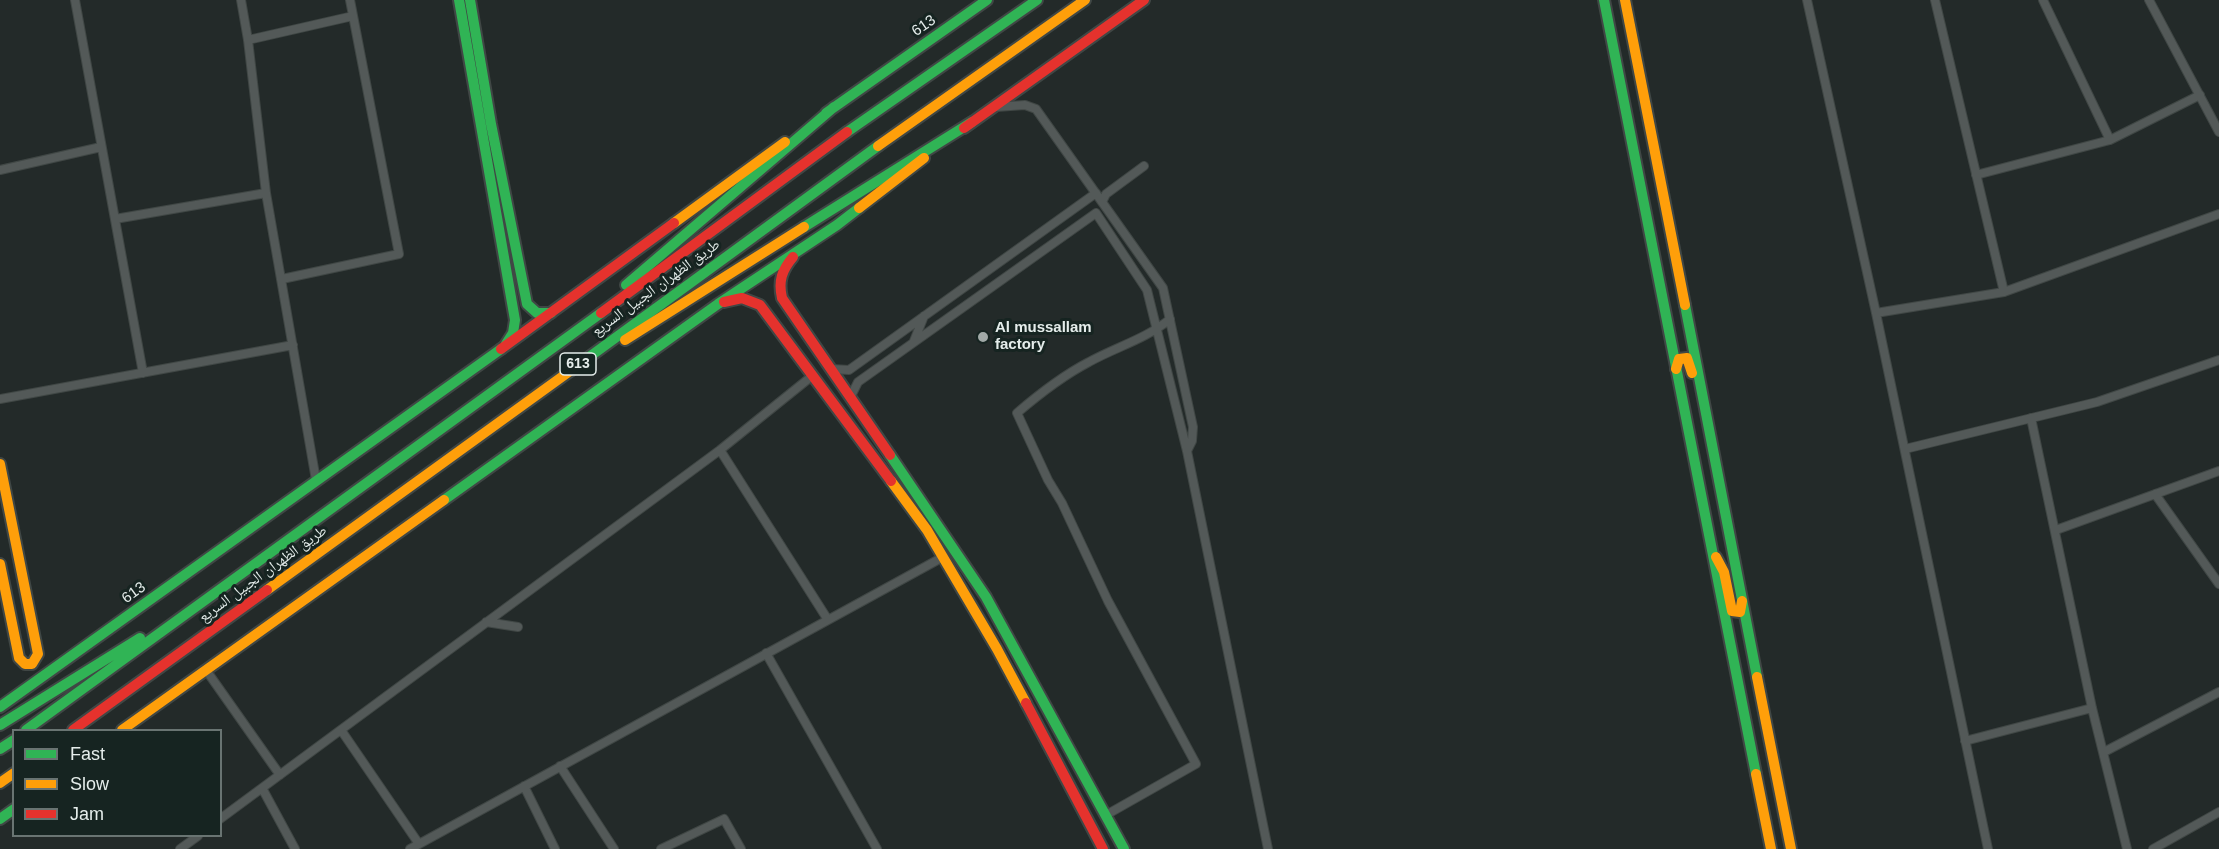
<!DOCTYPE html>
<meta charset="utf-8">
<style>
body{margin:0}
#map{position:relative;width:2219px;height:849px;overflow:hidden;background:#232a29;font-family:Arial,sans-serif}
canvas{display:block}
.legend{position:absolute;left:12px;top:729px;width:210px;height:108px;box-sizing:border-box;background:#162421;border:2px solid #697472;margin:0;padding:8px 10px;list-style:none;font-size:18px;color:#e5edeb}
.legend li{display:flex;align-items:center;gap:12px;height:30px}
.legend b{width:30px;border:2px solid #697472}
</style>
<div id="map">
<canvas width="2219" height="849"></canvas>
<ul class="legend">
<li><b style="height:8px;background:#30b455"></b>Fast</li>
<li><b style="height:8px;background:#ff9f0a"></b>Slow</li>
<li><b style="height:8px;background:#e5322d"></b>Jam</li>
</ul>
</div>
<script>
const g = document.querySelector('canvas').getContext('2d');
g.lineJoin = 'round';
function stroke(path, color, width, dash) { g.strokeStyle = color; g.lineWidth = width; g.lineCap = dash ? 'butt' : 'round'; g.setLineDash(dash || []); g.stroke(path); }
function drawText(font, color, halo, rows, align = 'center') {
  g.font = font + ' Arial,"Noto Naskh Arabic",sans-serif'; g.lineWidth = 6; g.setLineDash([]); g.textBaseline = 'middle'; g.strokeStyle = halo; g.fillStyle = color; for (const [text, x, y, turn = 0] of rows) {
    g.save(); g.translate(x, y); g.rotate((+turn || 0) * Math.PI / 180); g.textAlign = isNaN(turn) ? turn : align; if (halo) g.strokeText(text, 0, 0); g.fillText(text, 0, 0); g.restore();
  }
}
const street = new Path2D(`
 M75 0 143 373
 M241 0 248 40 266 193 316 480
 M1807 0 1876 313 1988 849
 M1935 0 2004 292
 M2043 0 2110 140
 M2149 0 2219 132
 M248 40 353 16
 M996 107 1025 105 1036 109 1163 288 1193 427 1192 441 1187 451
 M0 170 101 147
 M1976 175 2110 140 2200 95
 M1102 202 1106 194 1144 166
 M115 219 266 193
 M282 279 399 254 350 0
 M1876 313 2004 292 2219 214
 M914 341 924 316
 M832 369 849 370 1096 193
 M851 396 858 382 1096 213 1147 290 1187 451 1268 849
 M0 399 293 345
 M2031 418 2092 708 2127 849
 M1905 449 2097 402 2219 360
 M720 450 828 620
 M2155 494 2219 584
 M2056 530 2219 471
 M486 622 518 627
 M766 653 877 849
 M206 670 280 775
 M341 730 419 844
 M1965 741 2092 708
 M2104 752 2219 692
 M560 766 614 849
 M524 786 555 849
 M262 788 295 849
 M1106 815 1196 764 1108 601 1062 503 1048 480 1017 413C1038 395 1064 375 1089 362 1116 347 1146 339 1170 319
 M220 819 720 450 812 376
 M180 849 198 836
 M410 849 943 557
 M661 849 724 819 741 849
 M2153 849 2219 812`);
const fast = new Path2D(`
 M459 0 515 320 513 333 506 344
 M470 0 491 124 527 304 537 313H551
 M1604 0 1756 774
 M826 113 987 0
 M847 132 1037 0
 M804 227 972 122
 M626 285 834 107
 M1685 305 1757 677
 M570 371 878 146
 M890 455 986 597 1124 849
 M444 500 718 304 837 225 859 208
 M0 707 501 349
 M0 725 140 638
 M26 730 601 313
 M0 749 14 740
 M0 819 14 809`);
const slow = new Path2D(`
 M1625 0 1685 305
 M878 146 1085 0
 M859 208 924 158
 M674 223 785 142
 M625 340 804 227
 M1676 369 1679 359 1687 358 1692 373
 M0 464 38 654 32 664H25L19 658 0 564
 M891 481 927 530 997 649 1026 703
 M1716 557 1724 572 1732 611 1740 612 1742 601
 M267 590 570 371
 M1757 677 1791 849
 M122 730 444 500
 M1756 774 1771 849
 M0 783 14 773`);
const jam = new Path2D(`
 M964 128 1144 0
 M793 257C782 270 778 281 782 298L890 455
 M724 302 742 298 760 305 891 481
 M601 313 847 132
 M501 349 674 223
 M1026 703 1103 849
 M73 730 267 590`);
stroke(street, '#404745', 10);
stroke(fast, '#404745', 14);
stroke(slow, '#404745', 14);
stroke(jam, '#404745', 14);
stroke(street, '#535958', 8);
stroke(fast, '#30b455', 10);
stroke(slow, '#ff9f0a', 10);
stroke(jam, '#e5322d', 10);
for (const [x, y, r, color] of [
 [983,337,6,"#a1a9a7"]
]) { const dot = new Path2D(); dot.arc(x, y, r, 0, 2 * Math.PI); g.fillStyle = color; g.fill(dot); stroke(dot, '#162421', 2); }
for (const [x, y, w] of [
 [578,364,36]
]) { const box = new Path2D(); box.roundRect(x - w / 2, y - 11, w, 22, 4.5); g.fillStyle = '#162421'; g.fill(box); stroke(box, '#e5edeb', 1.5); }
drawText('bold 14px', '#e5edeb', null, [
 ["613",578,364]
]);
drawText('15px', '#e5edeb', '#162421', [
 ["613",924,26,-35],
 ["طريق الظهران الجبيل السريع",656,288,-36],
 ["طريق الظهران الجبيل السريع",263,574,-36],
 ["613",134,593,-36]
]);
drawText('bold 15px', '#e5edeb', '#162421', [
 ["Al mussallam",995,328],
 ["factory",995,345]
], 'left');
</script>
